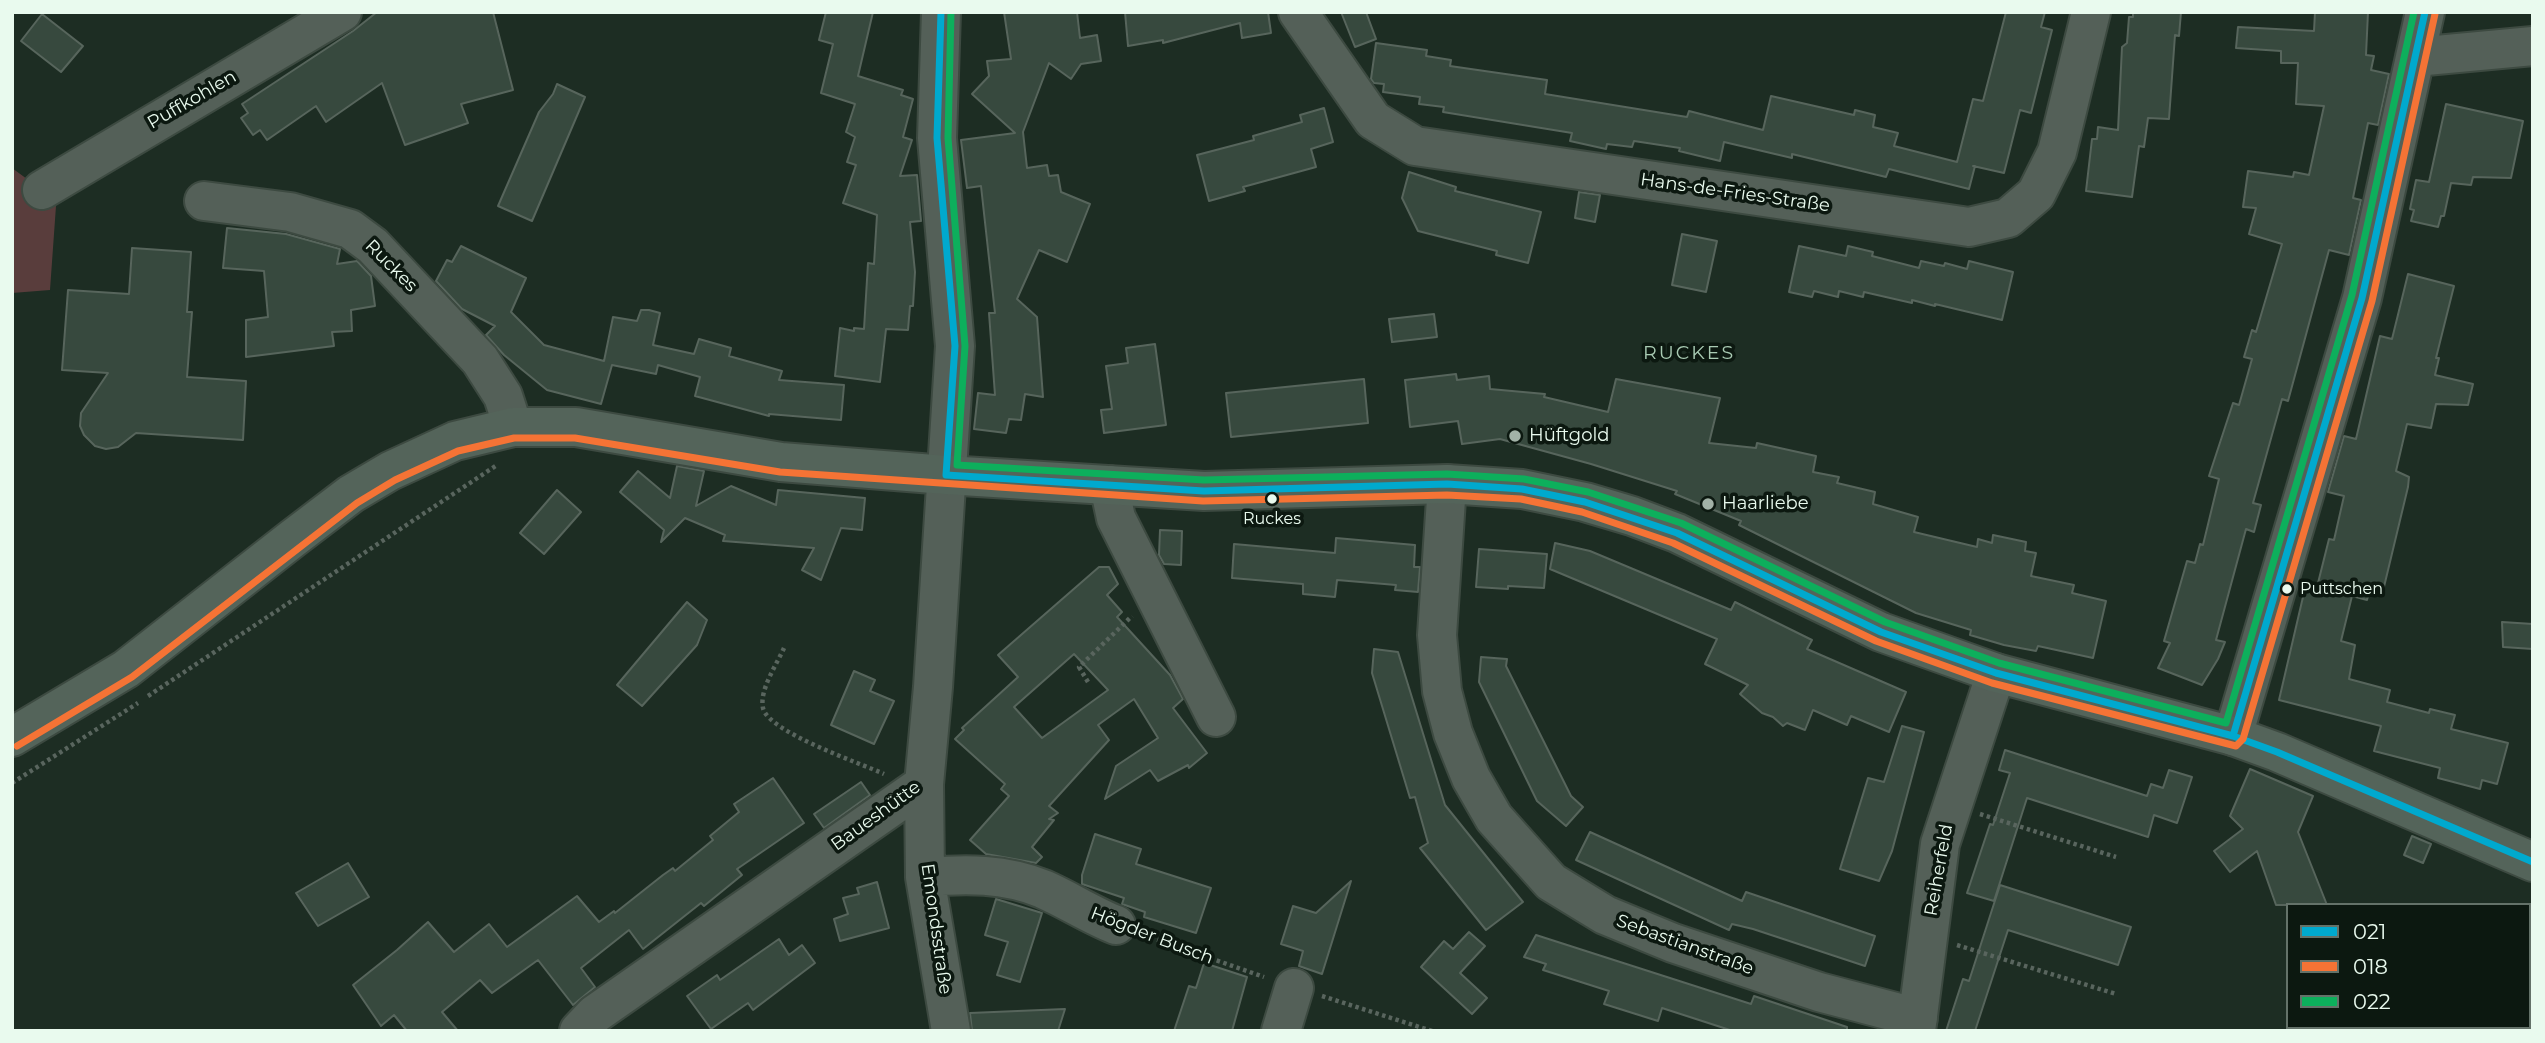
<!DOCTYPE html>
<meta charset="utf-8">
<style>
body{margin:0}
#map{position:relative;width:2545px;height:1043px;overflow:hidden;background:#1d2d23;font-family:Montserrat,sans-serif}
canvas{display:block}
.frame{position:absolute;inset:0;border:14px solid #e9faee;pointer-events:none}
.legend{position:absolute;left:2286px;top:903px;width:245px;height:126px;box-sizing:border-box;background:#0c1810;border:2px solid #647269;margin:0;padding:9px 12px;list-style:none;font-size:21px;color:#e9faee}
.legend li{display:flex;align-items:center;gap:14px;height:35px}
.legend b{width:35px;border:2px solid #647269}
</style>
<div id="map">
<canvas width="2545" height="1043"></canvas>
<div class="frame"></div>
<ul class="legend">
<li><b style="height:9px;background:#00a9ce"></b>021</li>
<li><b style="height:9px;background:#f57335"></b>018</li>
<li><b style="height:9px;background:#0daf5c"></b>022</li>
</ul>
</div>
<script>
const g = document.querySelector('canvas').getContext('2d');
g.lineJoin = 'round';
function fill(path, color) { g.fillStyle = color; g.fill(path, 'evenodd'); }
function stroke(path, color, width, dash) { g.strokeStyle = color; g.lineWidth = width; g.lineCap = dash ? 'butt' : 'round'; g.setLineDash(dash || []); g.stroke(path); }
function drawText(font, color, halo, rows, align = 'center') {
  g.font = font + ' Montserrat,sans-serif'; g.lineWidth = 7; g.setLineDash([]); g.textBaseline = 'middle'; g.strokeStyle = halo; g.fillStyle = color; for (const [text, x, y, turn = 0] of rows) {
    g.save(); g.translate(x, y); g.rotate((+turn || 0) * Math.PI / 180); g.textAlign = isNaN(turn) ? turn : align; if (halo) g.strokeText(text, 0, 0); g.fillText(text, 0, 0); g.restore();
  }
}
fill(new Path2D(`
 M12 168 42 190 57 192 50 290 12 293Z`), '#593d3c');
const building = new Path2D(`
 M377 12H493L513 90 461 104 468 123 405 145 382 83 326 122 316 106 267 140 260 130 253 135 241 118 248 113 242 104 353 31Z
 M826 12H873L858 76 903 90 901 95 913 99 903 137 912 140 900 176 917 175 921 221 910 222 915 272 913 306H910L908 330 886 329 880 382 835 376 840 328 854 331V328L864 329 868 263 874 264 877 215 843 203 856 165 847 162 855 137 846 132 855 104 821 93 833 44 819 40Z
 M1004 12H1077L1080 38 1097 35 1101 61 1081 64 1071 79 1049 63 1023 132 1027 168 1047 165 1049 176 1058 175 1061 192 1090 204 1067 262 1039 250 1017 299 1037 317 1043 397 1025 394 1021 420 1009 419 1006 433 974 429 978 393 995 395 989 313H995L981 186 967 188 961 140 1015 133 972 94 989 76 987 61 1011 59Z
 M1125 12H1268L1271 33 1242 38 1240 23 1163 43V40L1128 46Z
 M1341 12H1366L1376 39 1355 47Z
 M2006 12H2045L2041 27 2052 30 2031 113 2020 110 2004 173 1973 166H1975L1969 189 1889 169 1886 177 1792 154V158L1724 142 1720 161 1679 151 1680 148 1634 141 1632 147 1607 144 1606 149 1570 141 1572 133 1443 112 1444 107 1419 104 1420 97 1383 92 1384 84 1374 83 1371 79 1376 43 1427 50 1426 56 1451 60 1450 66 1547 80 1545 94 1687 117 1689 111 1763 130 1771 96 1854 115 1855 110 1875 115 1873 127 1898 133 1894 146 1957 162 1973 99 1983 101Z
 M2133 12H2181L2179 36 2175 35 2169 119 2148 118 2144 147 2139 146 2132 197 2086 191 2092 139H2097L2098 127 2118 130 2122 47 2127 43 2129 17H2133Z
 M2315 12H2368L2366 55 2374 56 2371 70 2389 74 2378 125 2368 123 2353 198 2361 200 2349 255 2329 250 2288 401 2282 399 2253 503 2261 505 2254 532 2246 529 2216 640 2225 642 2218 659 2202 685 2158 668 2170 643 2164 641 2187 561 2195 563 2200 544 2203 545 2219 479 2209 476 2233 403 2239 405 2252 359 2244 357 2252 330 2256 332 2282 244 2249 234 2256 208 2243 207 2248 171 2293 177 2294 172 2309 175 2324 106 2296 104 2298 63H2281V51L2236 48 2238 27 2314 31Z
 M42 14 83 46 61 72 21 41Z
 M557 84 585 97 532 221 498 206 539 112 553 94Z
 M2446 104 2523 121 2511 178 2473 177 2471 185 2451 183 2444 216H2441L2438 227 2411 221 2414 210 2410 209 2416 180 2429 182Z
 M1324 108 1333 142 1311 149 1316 167 1243 187 1245 191 1209 201 1197 155 1254 140 1253 136 1302 122 1300 115Z
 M1409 172 1456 187 1455 191 1541 212 1528 263 1496 255 1497 251 1418 231 1402 198Z
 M1579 192 1600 195 1595 222 1575 218Z
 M227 228 286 234 340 249 337 264 357 261 371 276 375 306 351 310 352 331 332 332 334 346 246 357V320L268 317 264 271 223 268Z
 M1682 234 1717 241 1706 292 1672 285Z
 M461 246 526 278 511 312 544 345 604 361 613 317 637 321 641 310H649L660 313 653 345 694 354 699 339 731 348 729 356 782 371 779 380 844 385 841 420 769 414V416L695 396 700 377 658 365 656 374 612 365 601 404 547 390 504 355 486 335 495 326 462 309 436 281 447 260 452 262Z
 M1799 246 1846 256 1848 246 1873 252 1872 256 1919 268 1921 261 1944 266 1945 263 1967 269 1969 261 2013 272 2002 320 1935 304V306L1912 300V303L1864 292 1863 297 1839 291 1838 297 1814 291 1812 297 1789 292Z
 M132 248 191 252 187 312H192L187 377 246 381 243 440 136 433 118 447 106 449 95 446 84 435 80 426 81 413 108 373 62 370 68 290 129 294Z
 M2408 274 2454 286 2436 358H2439L2435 375 2473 384 2468 405 2436 404 2431 428 2407 424 2396 471 2409 477 2408 487 2383 591 2370 588 2367 600 2352 596 2341 641 2355 645 2349 679 2390 690 2387 702 2429 713 2430 709 2455 715 2451 729 2508 743 2497 784 2482 780 2480 789 2438 778 2440 768 2374 751 2381 726 2279 700 2306 584 2317 587 2329 539 2334 540 2344 496 2328 492 2344 436 2356 439 2380 336 2392 339Z
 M1434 314 1437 337 1392 342 1389 319Z
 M1155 344 1166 425 1104 433 1101 410 1112 409 1106 366 1128 363 1126 348Z
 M1456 374 1457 380 1489 376 1490 389 1545 394 1544 397 1608 412 1616 379 1720 398 1709 443 1756 448 1757 443 1816 456 1813 472 1839 477 1837 483 1875 492 1873 504 1918 517 1914 532 1977 547 1978 539 1992 543 1993 535 2026 542 2025 551 2036 553 2031 576 2074 585 2072 593 2106 601 2093 658 2038 646 2036 651 2004 645 1970 635 1971 630 1916 613 1739 525 1741 521 1675 494 1677 491 1591 464 1500 439 1462 444 1458 421 1410 427 1405 380Z
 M1364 379 1368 423 1231 437 1226 393Z
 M677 466 704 471 696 506 731 486 776 505 778 490 865 498 862 530 841 528 821 580 802 570 814 548 723 541 725 535 685 518 661 542 664 530 620 492 638 471 670 498Z
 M557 490 581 512 544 554 520 533Z
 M1160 530 1182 531 1181 565 1164 564 1159 555Z
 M1336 538 1415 545 1414 567H1420L1418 592 1395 590 1396 585 1337 580 1335 597 1303 594V584L1232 578 1234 544 1335 553Z
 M1555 543 1590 551 1731 610 1735 602 1812 640 1807 649 1906 692 1889 732 1851 716 1847 725 1813 710 1805 730 1787 723 1783 726 1773 717 1762 713 1740 694 1748 685 1705 664 1717 639 1550 569Z
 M1479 549 1547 554 1544 588 1508 586V589L1476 587Z
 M1099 567H1109L1118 584 1107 595 1122 612 1117 617 1170 675 1183 699 1173 708 1207 753 1189 768 1188 765 1158 781 1150 770 1105 799 1116 766 1158 738 1134 699 1098 725 1109 740 1049 806 1058 813 1049 819 1054 820 1032 847 1042 857 1036 863 986 854 970 840 1009 796 1001 789 1005 784 955 739 964 730 962 728 1018 677 998 655ZM1074 654 1108 690 1042 738 1014 707Z
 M687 602 707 620 697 645 642 706 617 685Z
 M2502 622 2533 624V649L2503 647Z
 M1374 649 1398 652 1445 805 1523 902 1486 930 1420 848 1428 843 1415 797 1410 798 1372 673Z
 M1481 657 1507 659 1506 666 1571 796 1583 807 1566 826 1537 801 1479 682Z
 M854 671 875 680 870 691 894 701 874 744 831 725Z
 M1902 726 1924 732 1892 851 1879 881 1840 869 1868 778 1884 782Z
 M2005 750 2147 796 2151 784 2163 788 2169 770 2192 777 2177 823 2154 815 2148 837 2027 798 1994 901 1967 893 1990 824 1993 825 2010 773 1999 770Z
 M2250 769 2313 796 2298 832 2327 905H2276L2257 851 2230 872 2214 851 2243 829 2230 816Z
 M773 778 804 823 737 869 742 875 704 906 701 903 643 949 629 930 581 968 595 987 573 1005 538 960 492 993 480 980 442 1012 458 1031H407L394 1015 381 1026 353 985 397 950 428 922 454 952 489 924 507 947 577 896 599 922 614 911 615 913 663 875 673 868 675 871 713 840 710 836 739 812 734 804Z
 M861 782 870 795 824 828 814 814Z
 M1590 832 1742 901 1746 892 1875 936 1865 966 1753 929 1732 924 1729 930 1576 860Z
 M1095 834 1141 849 1136 864 1211 888 1196 933 1144 917 1145 912 1122 904 1124 898 1082 884V875Z
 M2412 836 2431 844 2423 863 2404 855Z
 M348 863 369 897 318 926 296 893Z
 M1351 881 1322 974 1299 966 1303 951 1281 944 1293 906 1316 913Z
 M877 882 889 928 840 941 834 919 848 914 843 898 859 894 857 888Z
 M2000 885 2131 927 2118 965 2008 930 1975 1031H1946L1963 979 1969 981Z
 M996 899 1042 913 1020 982 997 975 1008 942 985 935Z
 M1469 932 1485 946 1460 973 1487 998 1472 1014 1421 967 1444 941 1453 949Z
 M1536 935 1751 1004 1754 996 1847 1027V1031H1733L1662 1008 1658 1021 1604 1004 1609 991 1543 970 1546 964 1524 957Z
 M779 939 789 955 802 945 815 963 753 1010 748 1003 711 1029 687 996 717 975 720 980Z
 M1204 963 1247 977 1232 1031H1174L1189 986 1196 988Z
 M1065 1009 1058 1031H972L970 1013Z`);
fill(building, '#37493e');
stroke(building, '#57655c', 2);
const minor = new Path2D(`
 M1298 12 1373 120 1415 146 1969 227 2008 218 2036 194 2057 152 2091 12
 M2415 57 2533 46
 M42 190 342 12
 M204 201 290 212 350 229 373 246 480 360 503 396 513 427
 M1447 484 1437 635 1442 691 1453 733 1471 778 1494 818 1551 882 1605 915 1673 943 1819 992 1918 1018
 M1109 485 1116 518 1216 717
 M2233 736 2362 298 2425 12
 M924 784 925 877 951 1031
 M925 877C966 874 1004 873 1043 889 1068 900 1091 915 1116 925
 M579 1031 595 1014 924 784 933 687 955 346 937 138 941 12
 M1281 1031 1294 988
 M1916 1031 1940 844 1996 673`);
const major = new Path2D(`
 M12 737 126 669 292 539 351 494 390 471 455 441 513 427H576L781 462 946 475 1204 491 1447 484 1522 489 1585 502 1632 516 1677 533 1881 632 1996 673 2233 736 2277 752 2533 862`);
stroke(minor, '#3d4a41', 42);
stroke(major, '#3d4a41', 42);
stroke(new Path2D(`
 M775 13V12
 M784 648C777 664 759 690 763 708 768 732 860 763 884 774
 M1088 682 1079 667 1132 616
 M148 696 497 465
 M12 783 138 703
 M1980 814 2116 857
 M1144 935 1264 977
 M1957 945 2116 994
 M1322 996 1432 1031`), '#59655e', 4.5, [3.5, 3.5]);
stroke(minor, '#546058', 38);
stroke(major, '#54645a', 38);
stroke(new Path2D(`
 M941 12 937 138 955 346 946 475 1204 491 1447 484 1522 489 1585 502 1677 533 1881 632 1996 673 2233 736 2277 752 2533 862
 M2233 736 2362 298 2425 12`), '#00a9ce', 7);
stroke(new Path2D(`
 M17 746 132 677 357 503 395 480 458 451 514 438H575L780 472 1203 501 1447 495 1521 499 1582 512 1673 543 1876 641 1992 683 2236 746 2243 739 2372 301 2435 14`), '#f57335', 7);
stroke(new Path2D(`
 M951 12 948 138 965 346 957 465 1204 480 1447 474 1524 479 1588 492 1681 523 1885 622 1999 663 2226 723 2352 295 2414 12`), '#0daf5c', 7);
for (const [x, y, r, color] of [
 [1515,436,7,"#a2b2a7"],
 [1272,499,6,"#e9faee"],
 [1708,504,7,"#a2b2a7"],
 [2287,589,6,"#e9faee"]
]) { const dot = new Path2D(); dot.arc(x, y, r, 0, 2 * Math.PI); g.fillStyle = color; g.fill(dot); stroke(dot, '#0c1810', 2.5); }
drawText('16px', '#e9faee', '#0c1810', [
 ["Ruckes",1272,519],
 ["Puttschen",2300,589,"left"]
]);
drawText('18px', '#e9faee', '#0c1810', [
 ["Puffkohlen",192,100,-30],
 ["Hans-de-Fries-Straße",1735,193,8],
 ["Ruckes",391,266,45],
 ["Baueshütte",876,816,-36],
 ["Reiherfeld",1939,870,-80],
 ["Emondsstraße",936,929,82],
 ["Högder Busch",1152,936,21],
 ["Sebastianstraße",1685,945,20]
]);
drawText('18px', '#e9faee', '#0c1810', [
 ["Hüftgold",1529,436],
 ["Haarliebe",1722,504]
], 'left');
g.letterSpacing = '2px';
drawText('19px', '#a9cbb3', '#0c1810', [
 ["RUCKES",1689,353]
]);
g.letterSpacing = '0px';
</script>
